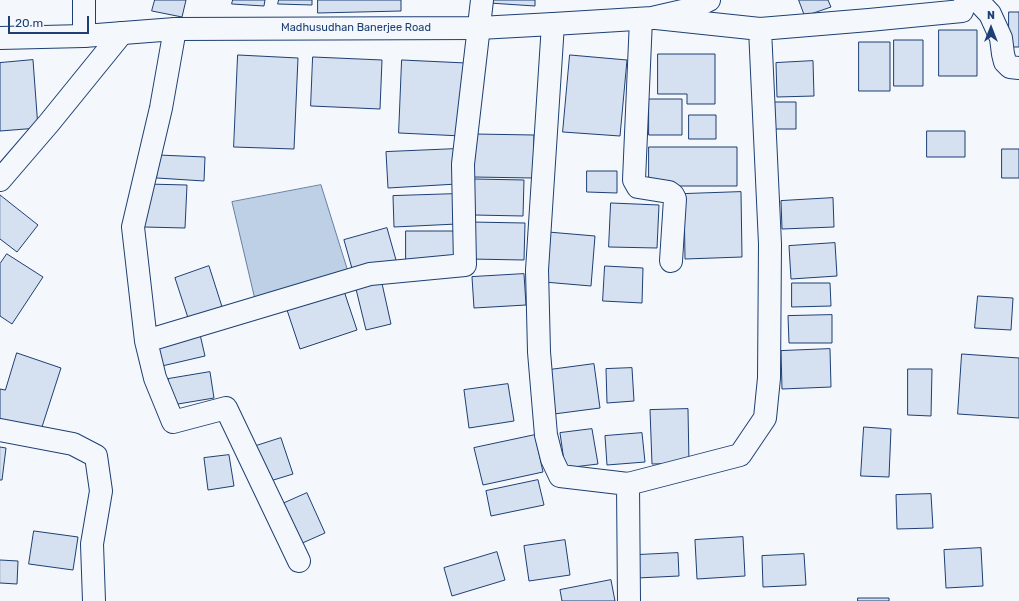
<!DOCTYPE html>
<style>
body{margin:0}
#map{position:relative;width:1019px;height:601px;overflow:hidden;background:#f4f7fb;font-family:Rubik,sans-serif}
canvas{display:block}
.north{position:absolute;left:971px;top:8px;width:40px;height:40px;-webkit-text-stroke:3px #f4f7fb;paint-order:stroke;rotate:0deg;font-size:11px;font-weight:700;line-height:16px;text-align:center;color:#1d3f73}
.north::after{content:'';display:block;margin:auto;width:14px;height:18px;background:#1d3f73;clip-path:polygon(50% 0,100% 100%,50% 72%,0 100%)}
.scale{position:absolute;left:8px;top:16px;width:81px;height:18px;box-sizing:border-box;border:2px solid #1d3f73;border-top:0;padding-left:5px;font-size:12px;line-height:14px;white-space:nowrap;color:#1d3f73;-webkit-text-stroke:3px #f4f7fb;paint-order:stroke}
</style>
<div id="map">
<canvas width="1019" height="601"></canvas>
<div class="north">N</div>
<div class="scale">20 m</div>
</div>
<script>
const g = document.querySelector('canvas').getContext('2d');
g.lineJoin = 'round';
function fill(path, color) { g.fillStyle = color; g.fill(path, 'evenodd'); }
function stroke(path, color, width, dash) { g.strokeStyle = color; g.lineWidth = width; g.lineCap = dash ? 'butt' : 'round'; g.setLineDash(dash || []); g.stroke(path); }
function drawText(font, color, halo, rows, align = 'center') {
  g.font = font + ' Rubik,sans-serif'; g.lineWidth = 3; g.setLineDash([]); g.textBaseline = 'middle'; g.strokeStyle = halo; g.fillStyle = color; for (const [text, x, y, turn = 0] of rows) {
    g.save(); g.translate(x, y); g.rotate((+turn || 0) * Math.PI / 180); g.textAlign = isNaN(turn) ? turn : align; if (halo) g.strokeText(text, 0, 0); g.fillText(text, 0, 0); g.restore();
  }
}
const water = new Path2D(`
 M321 185 350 278 257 308 232 202Z`);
fill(water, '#bed0e5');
stroke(water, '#687fa3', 1);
const building = new Path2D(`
 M155 0H186L182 17 152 11Z
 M233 0H265L264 6 232 4Z
 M279 0H312V5L278 4Z
 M318 0H401V11L318 13Z
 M489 0H535V6L489 3Z
 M799 0H828L831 7 805 16Z
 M1009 12H1019V47H1009Z
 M939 30H977V76H939Z
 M894 40H923V86H894Z
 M859 42H890V91H859Z
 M658 54H715V104H687V94H658Z
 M238 55 298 58 294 149 234 147Z
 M570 55 627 60 620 136 563 132Z
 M313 57 382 60 380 109 311 106Z
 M33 60 38 128 0 131V63Z
 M402 60 466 63 462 136 399 133Z
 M813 61 814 96 777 97 776 63Z
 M649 99H682V135H649Z
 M775 102H796V129H775Z
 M689 115H716V139H689Z
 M927 131H965V157H927Z
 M474 134 534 135 533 178 473 177Z
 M649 147H737V186H649Z
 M456 149 457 184 388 188 386 152Z
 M1002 149H1019V178H1002Z
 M158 155 205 157 204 181 157 178Z
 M587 171H617V193L587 192Z
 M475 179 524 180 523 216 474 215Z
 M146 184 187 185 185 228 144 227Z
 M741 192 742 257 685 259 684 194Z
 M456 194 457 224 394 227 393 196Z
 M0 195 38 225 17 252 0 239Z
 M833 198 834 227 782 229 781 201Z
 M611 203 659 205 657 248 609 247Z
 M470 222 525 223 524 260 469 259Z
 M387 228 396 260 353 272 344 240Z
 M406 231H459V260L406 261Z
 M548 232 595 236 591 286 544 282Z
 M835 243 837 276 791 279 789 246Z
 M7 254 43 277 12 324 0 316V264Z
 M209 266 224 313 190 324 175 278Z
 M605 266 643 268 642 303 603 301Z
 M524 274 526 305 474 308 472 277Z
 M381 279 391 324 366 330 355 285Z
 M792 283H830L831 306 792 307Z
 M344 291 357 330 300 349 287 310Z
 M978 296 1013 298 1011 330 975 328Z
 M832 315V343H789L788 316Z
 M199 330 205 356 162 366 156 341Z
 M830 349 831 387 782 389 781 351Z
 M17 353 61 368 40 433 0 420V389L5 390Z
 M962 354 1019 358V418L958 414Z
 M594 364 600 408 554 414 549 370Z
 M632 368 634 401 607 403 606 369Z
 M908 369H932L931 416 908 415Z
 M210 372 214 398 172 405 168 379Z
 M508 384 514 421 469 428 464 390Z
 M688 409 689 463 652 464 650 410Z
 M864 427 891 429 889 477 861 476Z
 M592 429 598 464 565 468 560 433Z
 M642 433 645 462 607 465 605 436Z
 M535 435 543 472 483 485 474 448Z
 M281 438 293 474 267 482 256 446Z
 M0 447 6 448 2 480H0Z
 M229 455 234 486 208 490 204 458Z
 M538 480 544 505 491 516 486 491Z
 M307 493 325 533 298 545 280 505Z
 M931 494 933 528 897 529 896 495Z
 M34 531 78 537 73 570 29 564Z
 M743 537 745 576 697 579 695 540Z
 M565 540 570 575 529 581 524 546Z
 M981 548 983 586 946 588 944 550Z
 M497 552 505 580 452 596 444 568Z
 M678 553 679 576 637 578V555Z
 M804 554 806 585 763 587 762 556Z
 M0 560 18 561 17 584 0 583Z
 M611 580 615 601H562L560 590Z
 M858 598H889V601H858Z`);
fill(building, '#d5e0f0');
stroke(building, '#1d3f73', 1);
const street = new Path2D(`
 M977 0 990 14 1001 38 1003 54 1005 62 1010 67 1019 68
 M641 19 634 180 638 187 669 192 673 195 675 199 671 261
 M553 24 537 270 539 352 546 435 552 459 560 476 628 484
 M175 29 161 108 133 227 146 341 155 378 173 422 226 408 299 561
 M760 29 869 20 962 11 966 0
 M84 36V0
 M146 341 370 274 465 265 463 164 482 0
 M629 601 628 484 740 455 765 418 769 378 770 244 760 29 656 18`);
const secondary = new Path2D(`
 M0 180 49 123 122 33
 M0 430 73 444 96 456 101 491 92 544 94 601`);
const primary = new Path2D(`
 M0 38 84 36 175 29 479 28 553 24 652 18 691 9 709 0`);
stroke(street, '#1d3f73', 24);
stroke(secondary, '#1d3f73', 24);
stroke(primary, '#1d3f73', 24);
stroke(street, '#f4f7fb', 22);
stroke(secondary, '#f4f7fb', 22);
stroke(primary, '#f4f7fb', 22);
drawText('11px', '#1d3f73', '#f4f7fb', [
 ["Madhusudhan Banerjee Road",356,28]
]);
</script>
